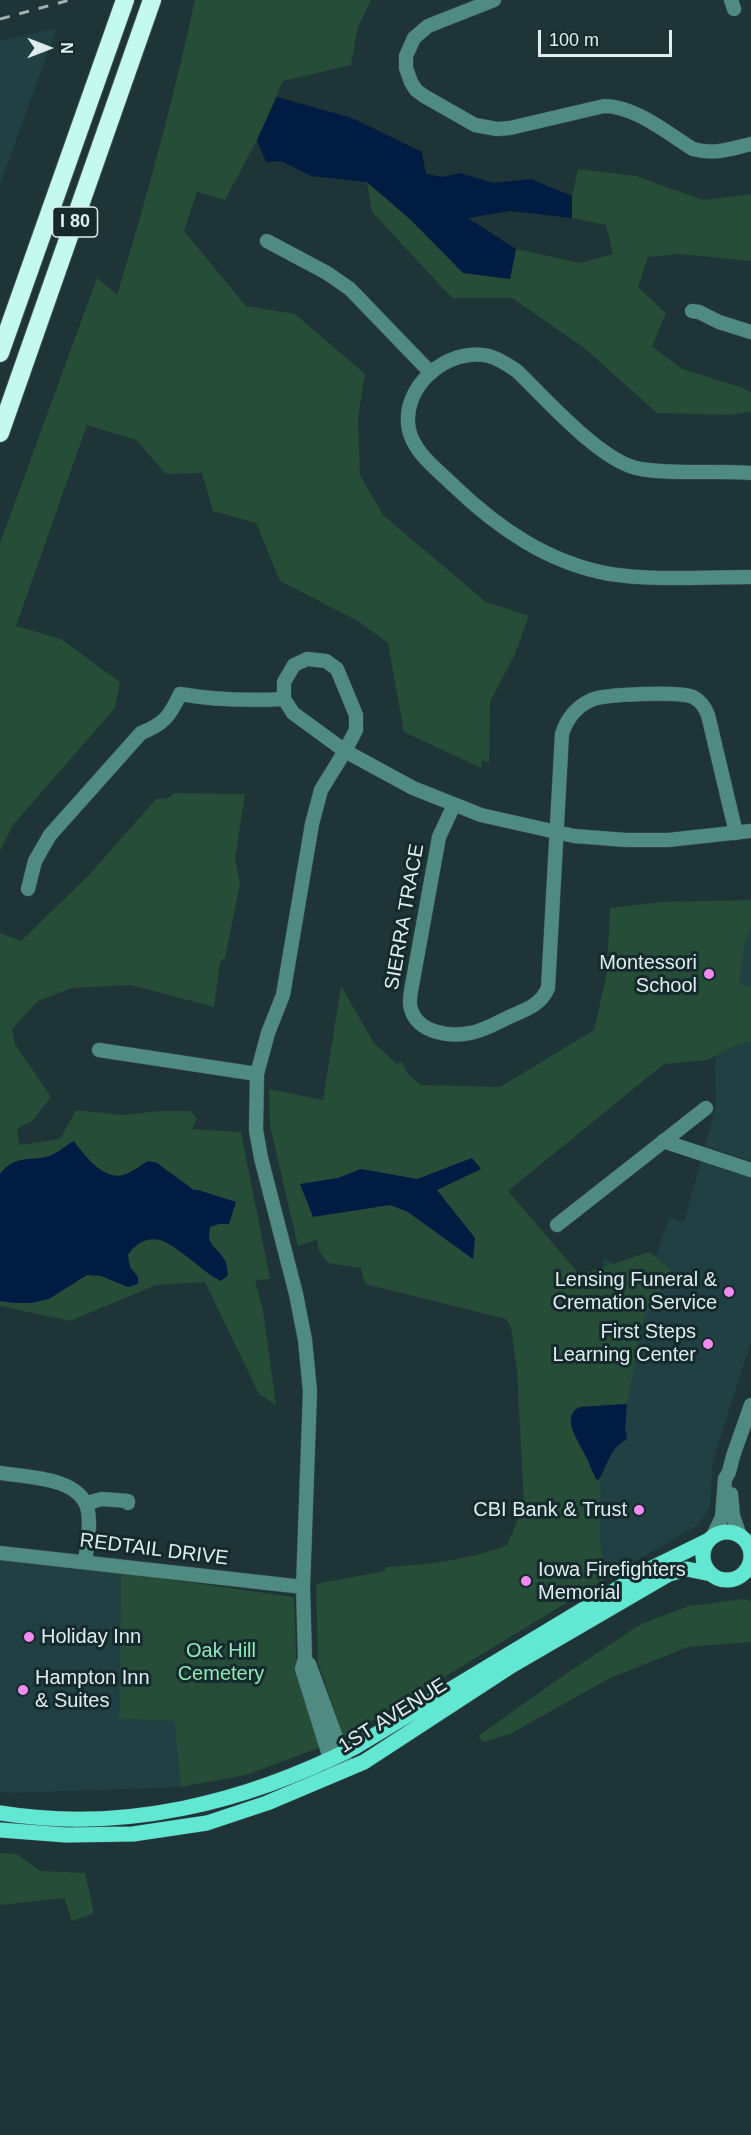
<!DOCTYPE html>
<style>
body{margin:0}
#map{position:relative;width:751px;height:2135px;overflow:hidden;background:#1e3436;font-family:Helvetica,sans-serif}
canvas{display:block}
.north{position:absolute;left:18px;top:18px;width:60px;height:60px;-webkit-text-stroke:4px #152a2c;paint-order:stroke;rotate:90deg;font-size:16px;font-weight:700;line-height:24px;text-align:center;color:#e0edef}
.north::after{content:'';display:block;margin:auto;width:21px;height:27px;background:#e0edef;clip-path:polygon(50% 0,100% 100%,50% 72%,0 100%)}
.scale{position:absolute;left:538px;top:30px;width:134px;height:27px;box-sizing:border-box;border:3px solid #e0edef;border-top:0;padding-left:8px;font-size:18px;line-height:21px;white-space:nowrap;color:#e0edef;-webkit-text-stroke:4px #152a2c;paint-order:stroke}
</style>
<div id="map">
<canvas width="751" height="2135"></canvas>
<div class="north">N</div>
<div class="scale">100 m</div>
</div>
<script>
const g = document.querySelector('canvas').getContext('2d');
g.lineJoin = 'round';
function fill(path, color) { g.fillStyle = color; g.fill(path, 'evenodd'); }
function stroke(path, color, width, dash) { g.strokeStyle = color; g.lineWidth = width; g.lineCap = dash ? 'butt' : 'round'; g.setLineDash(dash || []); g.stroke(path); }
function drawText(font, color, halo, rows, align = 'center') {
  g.font = font + ' Helvetica,sans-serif'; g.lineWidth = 6; g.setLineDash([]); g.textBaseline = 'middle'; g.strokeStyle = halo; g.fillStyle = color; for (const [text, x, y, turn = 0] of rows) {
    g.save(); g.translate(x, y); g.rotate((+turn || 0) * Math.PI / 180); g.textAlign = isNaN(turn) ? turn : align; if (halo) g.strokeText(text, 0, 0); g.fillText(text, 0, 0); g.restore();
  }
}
fill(new Path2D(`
 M57 28 0 185V41Z
 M751 913V1161L705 1146 716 1105 715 1035Z
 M701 1161 751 1177V1341L713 1461 710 1507 698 1525 609 1577 599 1537 603 1258 648 1280 669 1217 684 1222Z
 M0 1560 121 1573 119 1718 174 1721 181 1787 7 1793 0 1792Z`), '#214044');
fill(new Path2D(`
 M195 0H371L358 27 351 65 283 81 257 140 225 200 197 192 184 231 246 306 295 314 365 374 358 418 360 475 383 515 486 602 529 616 515 654 490 702 489 763 482 760 481 768 404 732 388 643 358 621 280 581 256 523 213 511 202 473 166 474 136 440 87 425 16 626 61 639 120 682 115 708 13 825 0 851V543L97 278 117 295C147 197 173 100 195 0Z
 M578 169 636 176 703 200 751 194V261L680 254 648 257 638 287 666 313 652 346 682 369 743 388 751 393V412L729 415 657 413 583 347 512 298H452L372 212 367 182 410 219 510 279 516 249 580 263 613 254 606 225 572 218V196Z
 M174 793 245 794 235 859 240 884 225 958 220 962 214 1007 131 985 72 988 38 1001 12 1029 15 1044 51 1097 32 1121 17 1129 19 1145 60 1139 76 1110 123 1115 160 1111H191L197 1119 192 1129 241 1132 270 1279 255 1280 263 1310 276 1405 259 1394 205 1282 156 1285 70 1321 0 1306V933L21 941 88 876 156 799 168 798Z
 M751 900V928L746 936 739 983 751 987V1041L731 1047 708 1060 664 1064 508 1191 580 1275 649 1252 671 1270 643 1320 627 1404 601 1405 600 1543 609 1577 344 1738 318 1663 316 1584 385 1571 386 1567C426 1565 469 1560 507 1545L524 1505 517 1370 511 1327 506 1319 365 1284 361 1268 328 1263 319 1251 317 1240 298 1246 270 1126 269 1089 323 1100 341 986 374 1043 397 1064 401 1062 409 1075 421 1085 500 1087 594 1030 607 972 610 908 660 902Z
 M121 1573 294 1597 297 1677 321 1747 246 1775 181 1787 174 1721 119 1719Z
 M743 1599 751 1601V1642L688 1647 610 1678 510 1734 484 1742 478 1736 567 1673 641 1624 689 1606Z
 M0 1853 17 1854 40 1871 85 1873 94 1913 72 1921 64 1898 0 1905Z`), '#254d38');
fill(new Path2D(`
 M277 97 352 118 422 152 426 174 443 177 460 173 493 183 531 179 572 196V218L510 211 468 218 516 249 510 279 463 273 410 219 367 182 311 176 281 161 266 162 257 140Z
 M74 1141C84 1155 103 1180 123 1175 131 1173 141 1165 148 1161L157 1163 194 1190H198L236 1202 229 1224H219L210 1227C206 1247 216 1245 224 1259 227 1263 227 1270 228 1275L221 1281 212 1276C202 1269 171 1242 160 1240 146 1237 135 1244 128 1255L130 1267 138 1277V1284L128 1287 101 1276 87 1275 49 1299 31 1303H14L0 1301V1174C16 1154 28 1162 49 1156 58 1153 65 1146 74 1141Z
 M472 1158 481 1169 437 1190 475 1238 473 1259 408 1212 390 1205 313 1217 300 1184 338 1178 361 1169 417 1179Z
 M627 1404 625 1430 627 1435 626 1440C610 1447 607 1467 598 1481L596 1479C591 1470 589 1461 584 1453 578 1440 560 1416 580 1407Z`), '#001c42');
const minor = new Path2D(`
 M494 0 428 26 414 38 406 56V68L411 82 416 90 424 96 475 125 497 129 510 128 604 106C635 106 667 133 693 149 715 155 730 149 751 144
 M731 0 734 9
 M267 241 327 273 350 289 431 373
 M692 311 699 312 719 322 751 332
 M751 473C715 470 677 475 641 469 603 464 546 399 517 371 508 365 500 359 489 356 448 346 400 387 409 430 414 453 438 470 454 486 498 528 548 563 610 574 656 581 705 577 751 577
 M454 805 439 837 411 991C410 997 409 1004 411 1009 418 1033 449 1037 470 1033 483 1031 497 1023 509 1017 525 1010 541 1005 548 988L562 734C567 718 576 707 591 700 604 694 681 691 693 697 701 701 705 707 708 715L736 833
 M28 889 35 861 50 835 141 733C164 724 170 716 180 694 215 700 248 701 284 699
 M99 1050 257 1074
 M663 1141 751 1170
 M557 1225 706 1108
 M0 1473C26 1477 82 1477 88 1511 91 1527 87 1545 85 1562
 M731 1494 733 1516 740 1536
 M87 1503 102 1499 128 1501V1503
 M713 1536 722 1517 725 1479 729 1472 733 1456 751 1405
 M0 1553 303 1587
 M309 1664 346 1764
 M333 1768 302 1669 305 1658 303 1587 310 1391 305 1340 296 1294 261 1158 256 1130 257 1074 268 1033 283 995 312 824 321 790 345 751 356 730V715L337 669 326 661 307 659 294 665 284 682V699L293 713 345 751 413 788 481 815 574 836 626 840H668L751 831`);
const major = new Path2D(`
 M703 1556a24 24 0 1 1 48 0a24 24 0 1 1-48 0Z
 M0 1813C123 1833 245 1803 355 1747L652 1568 709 1540
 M0 1830 66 1835 133 1834 207 1823 267 1803 364 1762 511 1666 669 1574 687 1569 711 1574`);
const highway = new Path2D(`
 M0 353 125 0
 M0 433 152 0`);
stroke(minor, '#3d5254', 15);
stroke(major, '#3d5254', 16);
stroke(highway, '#3d5254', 20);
stroke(minor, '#508b81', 14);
stroke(major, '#62e7d3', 15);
stroke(highway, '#c3f9ef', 18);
stroke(new Path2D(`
 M0 19 70 0`), '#a1b1b3', 3, [10, 10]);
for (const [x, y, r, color] of [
 [709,974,6,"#f38af2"],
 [729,1292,6,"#f38af2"],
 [708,1344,6,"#f38af2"],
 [639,1510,6,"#f38af2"],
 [526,1581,6,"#f38af2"],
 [29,1637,6,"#f38af2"],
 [23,1690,6,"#f38af2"]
]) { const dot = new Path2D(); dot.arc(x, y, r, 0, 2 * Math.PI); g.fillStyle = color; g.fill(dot); stroke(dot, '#152a2c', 2); }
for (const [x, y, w] of [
 [75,222,45]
]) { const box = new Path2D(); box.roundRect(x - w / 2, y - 15, w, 30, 4.5); g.fillStyle = '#152a2c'; g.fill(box); stroke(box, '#e0edef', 1.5); }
drawText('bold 18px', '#e0edef', null, [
 ["I 80",75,222]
]);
drawText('20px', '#e0edef', '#152a2c', [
 ["SIERRA TRACE",405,917,-80],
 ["REDTAIL DRIVE",154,1550,7],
 ["1ST AVENUE",393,1716,-32]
]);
drawText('20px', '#e0edef', '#152a2c', [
 ["Montessori",697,963],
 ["School",697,986],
 ["Lensing Funeral &",717,1280],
 ["Cremation Service",717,1303],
 ["First Steps",696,1332],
 ["Learning Center",696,1355],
 ["CBI Bank & Trust",627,1510],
 ["Iowa Firefighters",538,1570,"left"],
 ["Memorial",538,1593,"left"],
 ["Holiday Inn",41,1637,"left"],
 ["Hampton Inn",35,1678,"left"],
 ["& Suites",35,1701,"left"]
], 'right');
drawText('20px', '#90e9b7', '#152a2c', [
 ["Oak Hill",221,1651],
 ["Cemetery",221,1674]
]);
</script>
